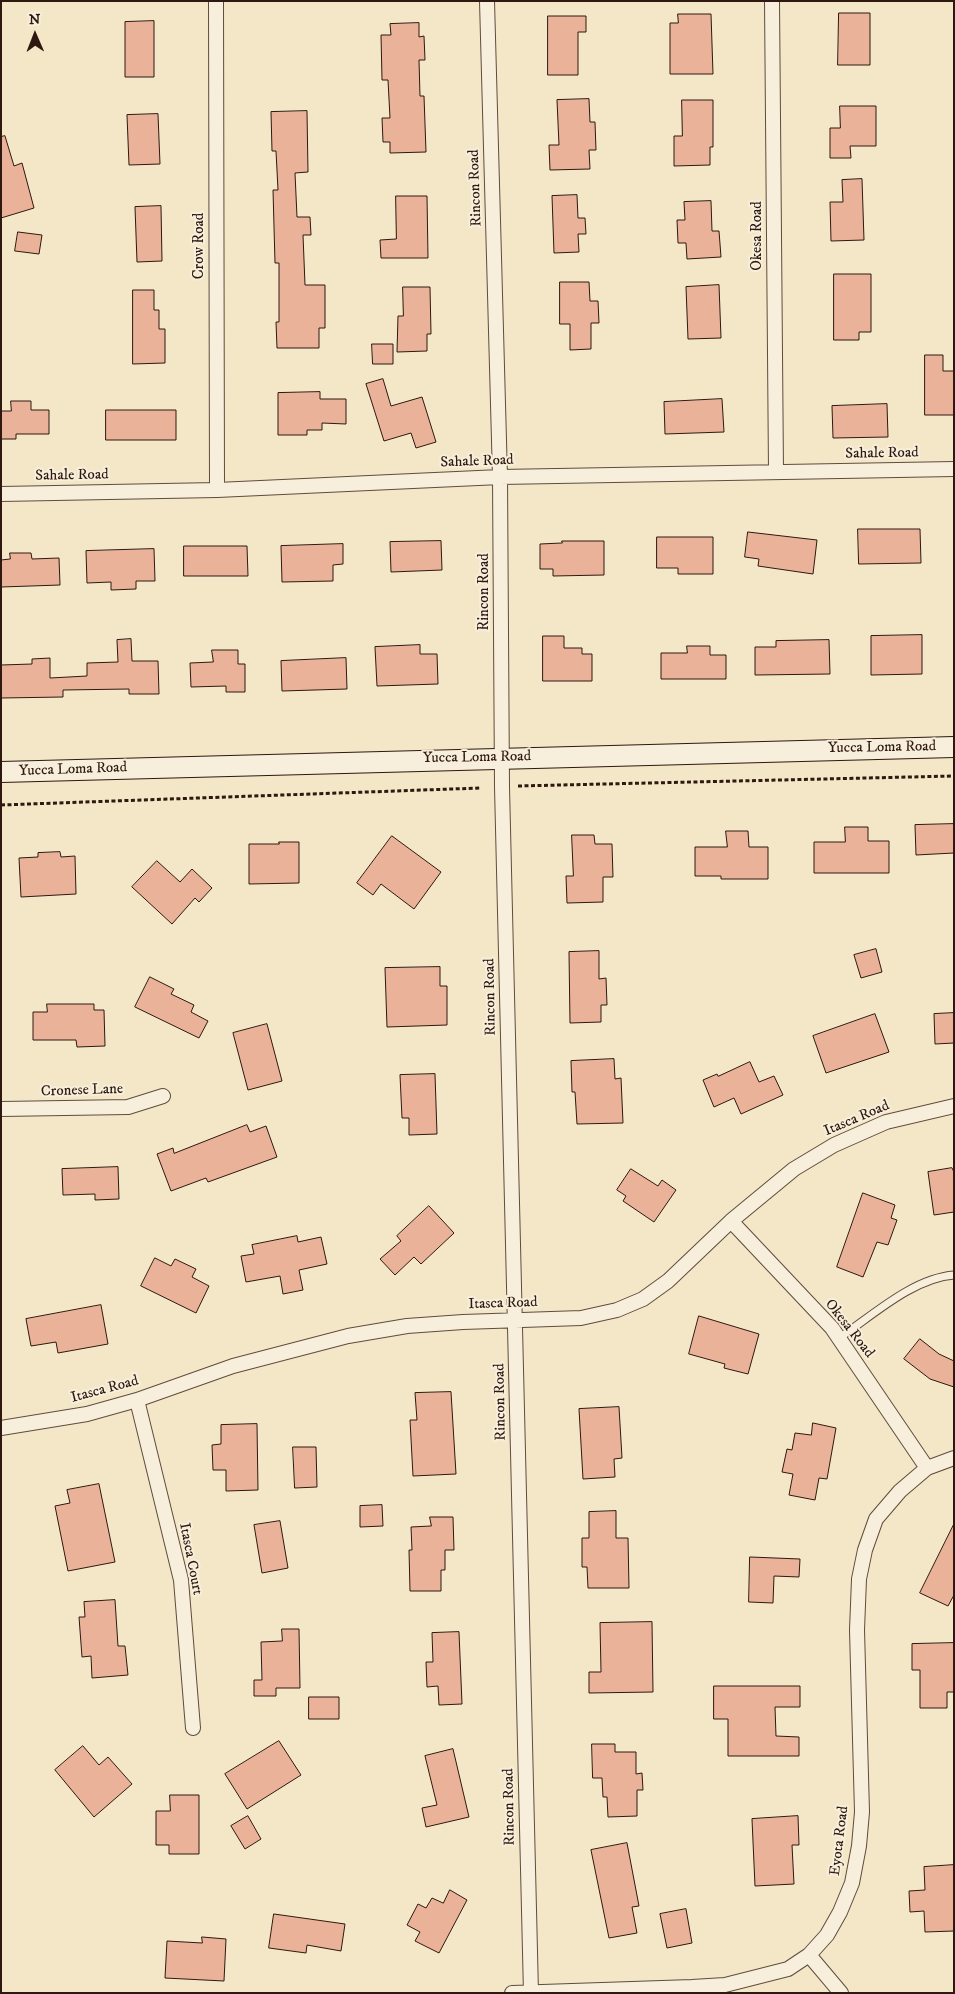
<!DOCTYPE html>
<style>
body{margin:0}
#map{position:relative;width:955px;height:1994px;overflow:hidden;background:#f3e7c7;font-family:"IM FELL DW Pica",serif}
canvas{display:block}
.frame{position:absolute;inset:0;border:2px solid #2e180f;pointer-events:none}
.north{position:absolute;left:10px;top:10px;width:50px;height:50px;-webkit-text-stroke:4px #f7efdb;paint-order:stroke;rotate:359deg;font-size:14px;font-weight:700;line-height:20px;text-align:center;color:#2e180f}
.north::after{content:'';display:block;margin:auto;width:18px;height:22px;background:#2e180f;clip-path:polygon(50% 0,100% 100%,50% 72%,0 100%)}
</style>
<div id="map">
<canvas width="955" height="1994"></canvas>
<div class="frame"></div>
<div class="north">N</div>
</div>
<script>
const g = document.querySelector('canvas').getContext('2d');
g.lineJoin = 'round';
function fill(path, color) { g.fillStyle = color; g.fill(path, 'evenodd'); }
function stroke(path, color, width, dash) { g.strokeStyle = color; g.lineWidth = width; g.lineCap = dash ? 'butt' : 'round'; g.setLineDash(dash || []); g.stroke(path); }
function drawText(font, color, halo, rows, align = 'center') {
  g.font = font + ' "IM FELL DW Pica",serif'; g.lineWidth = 4; g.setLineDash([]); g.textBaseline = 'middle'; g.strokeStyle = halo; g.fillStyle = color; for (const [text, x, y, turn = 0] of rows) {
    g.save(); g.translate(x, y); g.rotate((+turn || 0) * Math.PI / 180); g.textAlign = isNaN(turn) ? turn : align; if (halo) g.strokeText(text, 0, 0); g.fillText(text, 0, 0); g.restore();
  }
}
const building = new Path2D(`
 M839 13H870V65H838Z
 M678 14H711L713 74H670V23H678Z
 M548 16H586V32H578V75H548Z
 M154 21V77H125V22Z
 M419 23V37L424 36 425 60H419L420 96H424L426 152 390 153V142H383L382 118H390L388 80H382L381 35H391L390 24Z
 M589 99 590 122H595L596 150H589L590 169 550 170 549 145H559L557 100Z
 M682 100H713V147H710V165L674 166V136H682Z
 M840 106H876V146H850L851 158H830V128H840Z
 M307 111 308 172 295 173 297 217H310L311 235H303L305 285H325V328H319V348H277L276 322H279V263H275L273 190H278L276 151H272L271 112Z
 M158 114 160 164 129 165 127 115Z
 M5 136 14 166 22 163 34 208 1 218V137Z
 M862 179 864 240 831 241 830 202H843L842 180Z
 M577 195 578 218H585L586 234H578L579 252 554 253 552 196Z
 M396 196H427L428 258H381L380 240 396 239Z
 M711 201 712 231H719L721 257 687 259 686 243H678L677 220H685L684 202Z
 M161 206 162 261 137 262 135 207Z
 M18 232 42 235 39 254 15 251Z
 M834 274H871V332H859V340H834Z
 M560 282H589L590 301H598L599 323H591V349L570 350V324H560Z
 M719 285 721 338 688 339 686 287Z
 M403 287H430L431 334H427V351L397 352 398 316H403Z
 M133 290H154V310H159V329H165V363L133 364Z
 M372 344H393V364H373Z
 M925 355H943V371H954V415H925Z
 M383 379 391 406 422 397 436 442 416 448 411 433 384 441 366 384Z
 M320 392V399H346V424L322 423V430H307V435H278V393Z
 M722 399 724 432 665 434 664 402Z
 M11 401H31V410H49V434H16V439H1V411H11Z
 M887 404 888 437 833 438 832 406Z
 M106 410H176V440H106Z
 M858 529H920L921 563 859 564Z
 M748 532 817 540 813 574 758 566 759 559 745 557Z
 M657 537H713V574H678V568H657Z
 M441 541 442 570 391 572 390 542Z
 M562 541H604V575L553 576V569H540V544L562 543Z
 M343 544V564L333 565V581L282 582 281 546Z
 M184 546H247L248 576H184Z
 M154 549 155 581H136V589L111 590V582L87 583 86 551Z
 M10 553H31L32 559 59 558 60 585 1 587V560L10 559Z
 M922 635V674L871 675V636Z
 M543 636H564V648H582V654H592V681H543Z
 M131 639 132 661H158L159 694H129V689L63 690V697L1 698V665L32 664V659L50 658V678L87 676V663L118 662 117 640Z
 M829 640 830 674 755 675V647H776V641Z
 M420 645V654H437L438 684 377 686 375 647Z
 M687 646H710V655H726V679H661V653H687Z
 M212 650H238V664H245V692H226V686L191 687 190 663 213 662Z
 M346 658 347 689 282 691 281 661Z
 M954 824V853L916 855 915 825Z
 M845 827H868V841H889V873H814V842H845Z
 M726 831H748L749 847H768V879H721V876H695V847H727Z
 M572 835H594L595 844H612L613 877H603V902L567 903 566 876H573Z
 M392 836 441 872 414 909 381 884 373 895 357 883Z
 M279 842H299V883L249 884V844H279Z
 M60 852 61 857 75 856 76 894 21 897 19 858 38 857V853Z
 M157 861 180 882 192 869 212 888 199 902 195 898 172 924 132 887Z
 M876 949 882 972 861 978 854 955Z
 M599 951V979L606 978 607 1005H601V1022L570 1023 569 952Z
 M440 967V986H447V1025L387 1027 385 968Z
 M150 977 174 989 171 994 194 1005 191 1012 208 1021 199 1038 135 1007Z
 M47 1004H94V1010H104L105 1046 77 1047 76 1040H33V1012H47Z
 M954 1013V1043L935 1044 934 1014Z
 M875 1014 889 1052 826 1073 813 1036Z
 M267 1024 282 1081 248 1090 233 1033Z
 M614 1059 615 1079 621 1078 623 1123 577 1124 575 1092H572L571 1061Z
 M750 1062 759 1082 774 1076 783 1095 741 1114 734 1098 714 1107 703 1080 717 1074 718 1076Z
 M435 1074 437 1134 409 1135V1118H402L400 1075Z
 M247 1125 250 1132 266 1126 277 1157 208 1182 206 1178 171 1191 157 1154 173 1148 174 1153Z
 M118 1167 119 1199 95 1200V1194L63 1195 62 1169Z
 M952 1168 954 1172V1212L934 1215 928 1172Z
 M631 1169 658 1186 662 1180 676 1190 654 1222 623 1201 626 1196 617 1190Z
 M863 1193 895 1205 891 1218 897 1220 888 1245 877 1242 863 1277 837 1267Z
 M429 1206 454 1233 421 1264 414 1257 395 1275 380 1259 401 1241 397 1236Z
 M297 1236 298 1242 321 1237 327 1264 299 1270 303 1290 283 1294 280 1276 246 1282 241 1256 254 1254 252 1245Z
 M155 1258 171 1266 175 1259 196 1269 192 1277 209 1286 196 1313 141 1286Z
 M101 1305 108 1344 58 1353 56 1342 31 1346 26 1319Z
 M699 1316 759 1334 748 1374 724 1368 725 1364 689 1354Z
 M920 1339 939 1354 954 1361V1387L930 1379 904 1359Z
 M451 1392 456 1474 413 1476 410 1420H417L415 1393Z
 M619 1407 622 1458 614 1459 615 1477 583 1479 579 1409Z
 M813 1423 836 1428 827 1479 819 1478 815 1500 789 1495 793 1474 782 1472 787 1449 792 1450 795 1433 811 1435Z
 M257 1424 258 1490 226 1491V1470H213L212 1445 221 1444V1425Z
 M293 1447H316L317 1487 295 1488Z
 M99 1484 115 1562 68 1571 55 1506 70 1503 67 1490Z
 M382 1505 383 1526 360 1527V1506Z
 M616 1511V1538H628L629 1588H588L587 1567H582V1538H589V1512Z
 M430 1517H453L454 1550H445V1570H441V1591H410L409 1550H412L411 1527 431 1526Z
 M280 1521 288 1568 262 1573 254 1525Z
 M954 1524V1595L948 1606 920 1593Z
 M750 1557 800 1559 799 1577 774 1576 773 1603 749 1602Z
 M115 1600 118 1646H125L128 1675 92 1678 91 1656 82 1657 79 1617H85L84 1602Z
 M652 1622 653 1692 589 1693V1672H601L600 1623Z
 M282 1629H299L300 1688H276V1696H254V1680H262L261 1642 282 1641Z
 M459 1632 462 1704 439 1705 438 1686 427 1687 426 1662H433L432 1633Z
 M954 1643V1692H947V1708H920V1670H912V1644Z
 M714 1686H800V1707H775L776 1736 799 1737V1756H728V1719H714Z
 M309 1697H339V1719H309Z
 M279 1741 301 1775 247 1809 225 1774Z
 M592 1744H615V1752H636V1774L642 1773 643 1790H637V1816L608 1817 607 1797H603L602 1778H593Z
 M83 1746 99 1765 108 1757 132 1784 94 1817 55 1770Z
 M453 1749 469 1817 426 1827 422 1808 437 1805 425 1756Z
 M170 1795H199V1854H169V1845H156V1811H170Z
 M248 1816 261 1839 245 1849 231 1826Z
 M798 1816 799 1845H792L794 1884 755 1886 752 1819Z
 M627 1843 639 1906 632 1907 637 1933 609 1938 591 1850Z
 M954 1865V1931L925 1932 924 1911 910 1912 909 1891 925 1890 924 1867Z
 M450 1890 467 1900 439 1953 415 1941 420 1932 407 1925 418 1904 426 1908 432 1898 443 1903Z
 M686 1909 692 1943 667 1948 660 1914Z
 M274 1914 345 1924 341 1951 307 1945 306 1953 269 1948Z
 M202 1937 226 1939 224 1981 165 1978 167 1941 202 1943Z`);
fill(building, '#ebb29a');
stroke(building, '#2e180f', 1);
const lane = new Path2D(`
 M839 1338C872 1316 913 1278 954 1275`);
const street = new Path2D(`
 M216 1 217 490
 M487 1 500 477 502 787 531 1993
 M772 1 776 471
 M1 494 217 490 500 477 954 469
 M1 1109 128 1107 163 1096
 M731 1221 832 1328 927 1468
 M137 1400 181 1580 193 1728
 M1 1428 87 1414 137 1400 233 1366 348 1336 407 1326 463 1322 581 1318 617 1310 643 1299 668 1281 731 1221 794 1169 834 1145 886 1122 954 1106
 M809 1955 841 1993
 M512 1993 692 1987 725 1985 788 1969 809 1955 827 1935 840 1912 852 1883 859 1846 862 1812 857 1630 859 1579 865 1550 876 1519 900 1491 927 1468 954 1458`);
const secondary = new Path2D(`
 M1 772 954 747`);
stroke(lane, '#5f4c3d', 9);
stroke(street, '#5f4c3d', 16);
stroke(secondary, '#2e180f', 22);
stroke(new Path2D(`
 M518 786 954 776
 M1 805 480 788`), '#2e180f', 3, [4, 2.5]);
stroke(lane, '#f7efdb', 7);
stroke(street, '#f7efdb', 14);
stroke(secondary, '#f7efdb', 20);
drawText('15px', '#2e180f', '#f7efdb', [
 ["Rincon Road",476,188,-92],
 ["Okesa Road",758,236,-90],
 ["Crow Road",200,246,-90],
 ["Sahale Road",882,454,-1],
 ["Sahale Road",477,462,-2],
 ["Sahale Road",72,476,-1],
 ["Rincon Road",485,592,-90],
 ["Yucca Loma Road",882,748,-1],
 ["Yucca Loma Road",477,758,-1],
 ["Yucca Loma Road",73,770,-2],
 ["Rincon Road",491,997,-91],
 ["Cronese Lane",82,1091,-2],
 ["Itasca Road",857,1119,-23],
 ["Itasca Road",503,1304,-2],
 ["Okesa Road",849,1329,52],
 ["Itasca Road",105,1390,-15],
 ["Rincon Road",501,1402,-91],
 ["Itasca Court",190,1559,79],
 ["Rincon Road",510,1807,-91],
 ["Eyota Road",840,1841,-83]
]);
</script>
